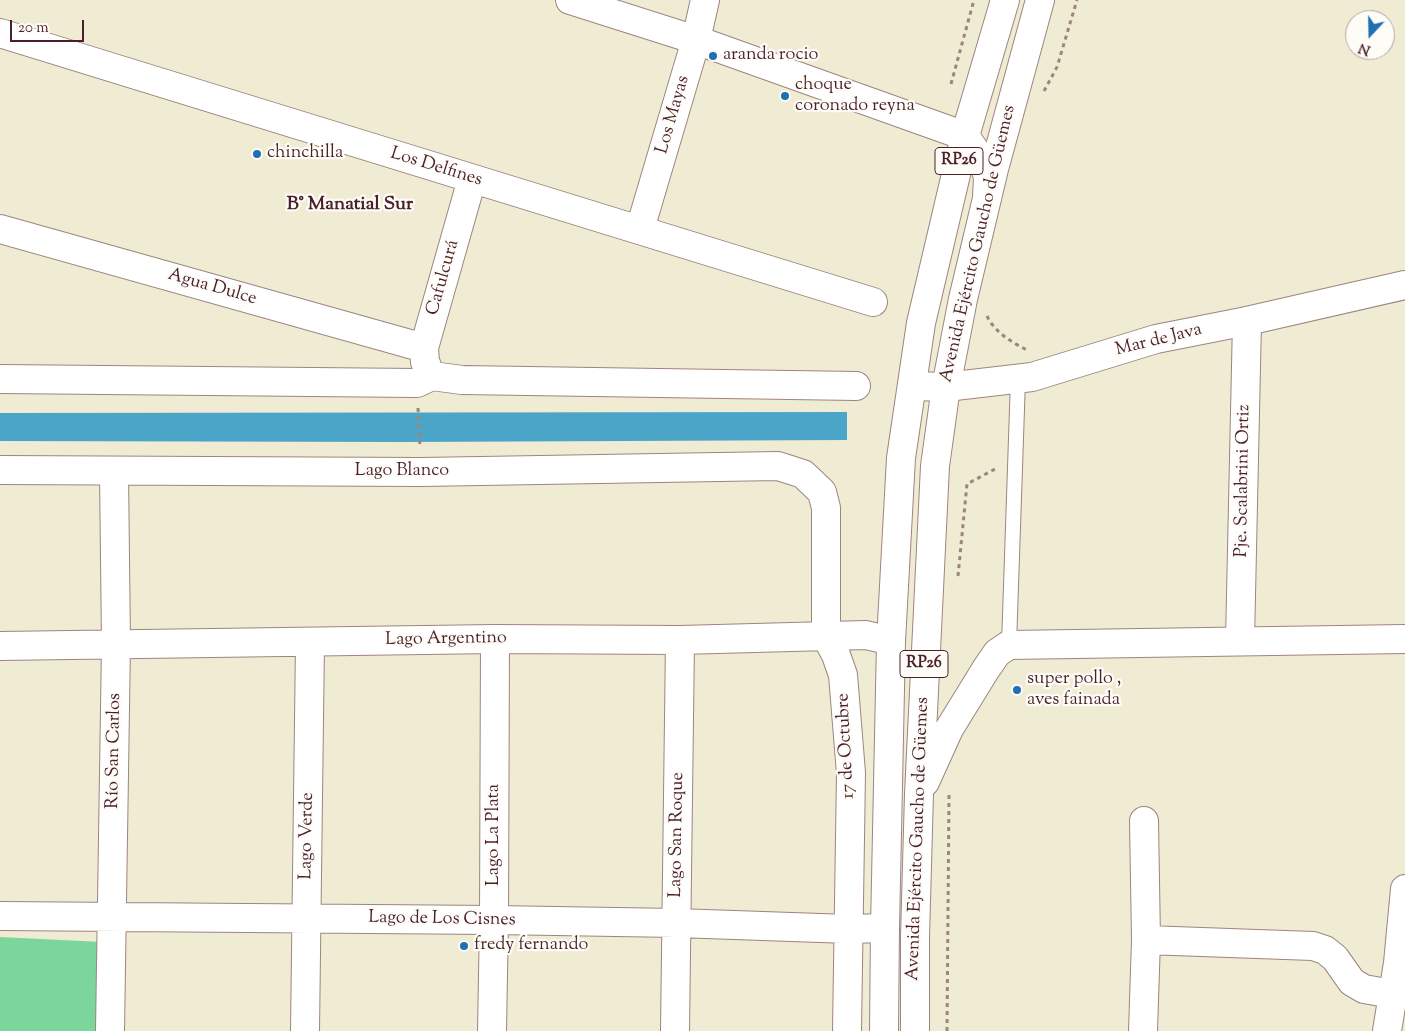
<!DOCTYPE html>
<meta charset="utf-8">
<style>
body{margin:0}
#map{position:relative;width:1405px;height:1031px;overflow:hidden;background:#f0ebd3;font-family:"Sorts Mill Goudy",serif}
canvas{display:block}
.north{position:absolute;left:1345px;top:10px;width:50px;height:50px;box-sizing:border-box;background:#fdfcf7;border:1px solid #b5a4a5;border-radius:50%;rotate:201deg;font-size:14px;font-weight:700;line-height:20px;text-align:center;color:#4a1f2b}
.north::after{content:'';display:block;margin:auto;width:18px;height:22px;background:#1f6fb2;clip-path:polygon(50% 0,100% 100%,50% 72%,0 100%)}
.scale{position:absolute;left:10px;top:20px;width:74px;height:22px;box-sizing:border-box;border:2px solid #4a1f2b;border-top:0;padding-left:6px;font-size:15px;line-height:18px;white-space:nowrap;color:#4a1f2b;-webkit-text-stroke:4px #fdfcf7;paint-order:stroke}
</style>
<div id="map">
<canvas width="1405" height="1031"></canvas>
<div class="north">N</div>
<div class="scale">20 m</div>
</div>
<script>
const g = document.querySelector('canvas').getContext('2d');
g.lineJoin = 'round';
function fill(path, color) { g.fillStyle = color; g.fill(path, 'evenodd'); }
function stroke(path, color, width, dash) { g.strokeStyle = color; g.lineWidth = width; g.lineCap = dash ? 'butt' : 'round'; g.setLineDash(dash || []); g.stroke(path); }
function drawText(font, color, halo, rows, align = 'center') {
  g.font = font + ' "Sorts Mill Goudy",serif'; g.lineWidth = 4.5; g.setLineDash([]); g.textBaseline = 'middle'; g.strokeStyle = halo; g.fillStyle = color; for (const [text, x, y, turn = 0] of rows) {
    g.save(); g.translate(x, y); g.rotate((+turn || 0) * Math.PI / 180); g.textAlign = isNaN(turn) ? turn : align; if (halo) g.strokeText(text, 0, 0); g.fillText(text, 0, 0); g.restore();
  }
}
fill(new Path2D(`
 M0 937 102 942 96 1031H0Z`), '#7cd69c');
fill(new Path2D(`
 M847 412V440L404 442 0 441V413Z`), '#4ba5c9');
const lane = new Path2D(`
 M1009 645 1018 379`);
const street = new Path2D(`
 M570 0 696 40 965 136 983 162 988 177 987 197
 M0 33 873 302
 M0 229 424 348
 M640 229 696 40 705 0
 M427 366 425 362 424 348 472 179
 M0 379 417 383 432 376 462 380 856 386
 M0 470 421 472 778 466 803 474 822 492 826 508V636L836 655 843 675 851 773 847 1031
 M1240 641 1247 321
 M1009 645 1405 639
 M0 646 495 639 680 640 866 635 891 641
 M0 916 494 920 677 923 849 929 885 928
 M1146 940 1313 946 1325 950 1335 958 1352 982 1364 989 1392 994
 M110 1031 116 644 114 472
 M305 1031 310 642
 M492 1031 494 920 495 639
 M675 1031 680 640
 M1143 1031 1146 940 1144 821
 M1387 1031 1398 963 1405 889`);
const secondary = new Path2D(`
 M912 386 946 387 1032 377 1156 339 1247 321 1405 285`);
const primary = new Path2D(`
 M925 782 949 729 986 669 997 653 1009 645
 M884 1031 885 928 891 641 901 458 921 323 965 136 1005 0
 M915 1031V937L919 794 935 466 946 387 963 299 994 169 1040 0`);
stroke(lane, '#9d857f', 16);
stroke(street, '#9d857f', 30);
stroke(secondary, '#9d857f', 30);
stroke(primary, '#9d857f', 30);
stroke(new Path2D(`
 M951 84 974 0
 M1044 91 1057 67 1077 0
 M987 316C995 333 1013 343 1029 351
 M418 408 420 447
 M958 576 967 484 997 468
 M947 1031 949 794`), '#9d857f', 3, [4, 4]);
stroke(lane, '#fff', 14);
stroke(street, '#fff', 28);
stroke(secondary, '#fff', 28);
stroke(primary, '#fff', 28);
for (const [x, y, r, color] of [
 [713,56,5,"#1f6fb2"],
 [785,96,5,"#1f6fb2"],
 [257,154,5,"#1f6fb2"],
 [1017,690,5,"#1f6fb2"],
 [464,946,5,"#1f6fb2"]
]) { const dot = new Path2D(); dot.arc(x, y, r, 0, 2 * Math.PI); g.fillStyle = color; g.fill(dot); stroke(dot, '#fdfcf7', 2); }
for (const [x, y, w] of [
 [959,161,48],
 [924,664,48]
]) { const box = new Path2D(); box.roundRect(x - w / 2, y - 13.5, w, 27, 4); g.fillStyle = '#fdfcf7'; g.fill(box); stroke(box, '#4a1f2b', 1); }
drawText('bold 16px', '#4a1f2b', null, [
 ["RP26",959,161],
 ["RP26",924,664]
]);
drawText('18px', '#4a1f2b', '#fdfcf7', [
 ["aranda rocio",723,56],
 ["choque",795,86],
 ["coronado reyna",795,107],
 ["chinchilla",267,154],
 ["super pollo ,",1027,680],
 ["aves fainada",1027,701],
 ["fredy fernando",474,946]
], 'left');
drawText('18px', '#4a1f2b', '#fdfcf7', [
 ["Los Mayas",674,115,-74],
 ["Los Delfines",436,168,17],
 ["Avenida Ejército Gaucho de Güemes",979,244,-77],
 ["Cafulcurá",444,278,-74],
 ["Agua Dulce",212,288,16],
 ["Mar de Java",1159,341,-14],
 ["Lago Blanco",402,472],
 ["Pje. Scalabrini Ortiz",1244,481,-89],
 ["Lago Argentino",446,640,-1],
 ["17 de Octubre",847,746,-93],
 ["Río San Carlos",115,751,-89],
 ["Lago La Plata",495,835,-90],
 ["Lago San Roque",678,835,-89],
 ["Lago Verde",308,836,-89],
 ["Avenida Ejército Gaucho de Güemes",919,839,-88],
 ["Lago de Los Cisnes",442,920,1]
]);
drawText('bold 19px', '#4a1f2b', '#fdfcf7', [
 ["B° Manatial Sur",350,206]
]);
</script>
